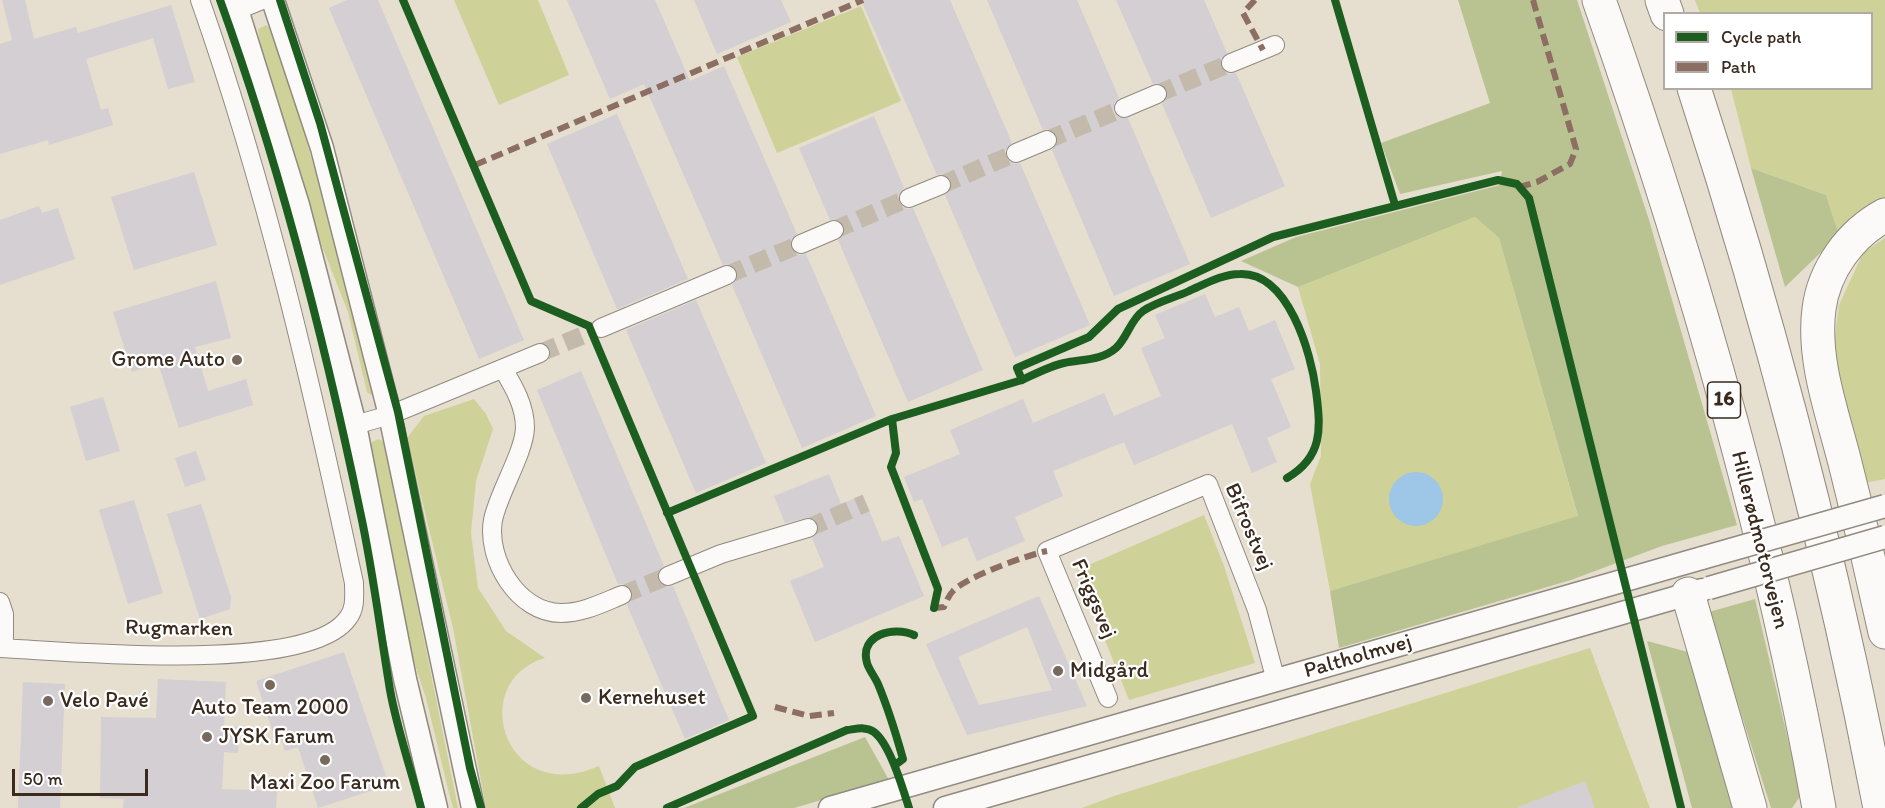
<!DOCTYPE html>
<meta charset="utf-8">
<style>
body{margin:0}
#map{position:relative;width:1885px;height:808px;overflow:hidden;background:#e6dece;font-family:Itim,sans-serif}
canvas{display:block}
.legend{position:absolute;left:1663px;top:12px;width:210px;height:78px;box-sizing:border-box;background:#fff;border:2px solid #b1aaa5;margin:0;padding:8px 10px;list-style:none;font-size:18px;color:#3b2a1e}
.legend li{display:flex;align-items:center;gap:12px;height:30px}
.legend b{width:30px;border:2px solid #b1aaa5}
.scale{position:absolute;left:12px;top:769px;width:136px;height:27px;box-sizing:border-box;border:3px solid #3b2a1e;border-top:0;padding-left:8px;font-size:18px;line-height:21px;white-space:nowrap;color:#3b2a1e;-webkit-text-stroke:4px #fff;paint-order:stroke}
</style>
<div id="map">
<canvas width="1885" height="808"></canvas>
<ul class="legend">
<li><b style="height:8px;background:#1b5e20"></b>Cycle path</li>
<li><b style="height:8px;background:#8d6e63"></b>Path</li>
</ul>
<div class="scale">50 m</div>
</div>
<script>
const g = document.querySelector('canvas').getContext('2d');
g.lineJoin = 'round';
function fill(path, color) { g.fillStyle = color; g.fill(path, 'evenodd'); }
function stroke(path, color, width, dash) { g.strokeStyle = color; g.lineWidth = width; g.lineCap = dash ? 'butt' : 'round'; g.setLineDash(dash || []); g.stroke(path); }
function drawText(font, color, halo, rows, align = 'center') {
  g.font = font + ' Itim,sans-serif'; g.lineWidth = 4.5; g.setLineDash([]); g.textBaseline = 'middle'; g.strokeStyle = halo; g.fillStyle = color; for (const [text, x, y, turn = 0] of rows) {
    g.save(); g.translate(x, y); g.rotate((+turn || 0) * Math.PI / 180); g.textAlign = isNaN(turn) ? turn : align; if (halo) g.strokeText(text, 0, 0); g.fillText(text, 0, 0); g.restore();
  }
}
fill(new Path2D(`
 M454 0H538L569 75 499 105Z
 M1695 0H1885V204L1839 235 1826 195 1751 168 1731 89 1872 88V14L1700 13Z
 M861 6 901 101 777 153 737 57Z
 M266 25 270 28C312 147 342 270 374 392L371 395 367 392 348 312 316 231 260 43 258 29Z
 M1475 217 1499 238 1578 517 1330 591 1310 484 1321 456 1320 364 1298 287Z
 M1885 238V479L1865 483 1833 351 1839 305 1863 253Z
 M474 399 486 414 493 429 476 481 471 533 478 588 506 631 545 658C466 681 504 808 599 766L615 808H486L453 628 407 438 424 416Z
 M378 439 383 441 386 451 458 808H453L450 797 426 698 410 650 370 449 372 442Z
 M1204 515 1224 566 1255 663 1129 700 1077 570Z
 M1590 648 1650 808H1082L1114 796Z`), '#cfd298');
fill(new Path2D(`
 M1458 0H1577L1649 220 1737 525 1662 546 1571 580 1339 648 1330 591 1578 516 1499 238 1475 217 1298 287 1241 261 1296 237 1500 185 1502 171 1400 194 1381 143 1490 103Z
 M1751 168 1826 195 1839 235 1785 287Z
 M1755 599 1801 795 1792 808H1771L1709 612Z
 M1647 641 1688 652 1738 808H1692Z
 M865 737 889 780 794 808H684Z`), '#b9c391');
fill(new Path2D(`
 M1389 499a27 27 0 1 1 54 0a27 27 0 1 1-54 0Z`), '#9dc6e7');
fill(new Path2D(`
 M2 0H25L34 39 76 27 78 33 171 5 195 82 168 89 153 38 86 59 101 110 108 108 113 125 49 145 48 140 0 154V44L12 40Z
 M347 0H378L524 340 479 359 329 8Z
 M567 0H655L690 81 724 66 797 234 790 242 791 249 799 255 806 254 876 416 802 448 732 285 738 277 737 270 729 264 723 265 644 84 610 99Z
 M694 0H781L791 22 717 54Z
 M861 0H950L1012 143 1005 151 1006 158 1014 164 1020 163 1090 325 1015 357 945 195 952 187 951 180 943 174 937 175Z
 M987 0H1077L1119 98 1115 102 1113 112 1118 117 1128 118 1190 264 1114 296 1052 150 1058 142 1057 135 1049 129 1043 130Z
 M1116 0H1204L1227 53 1220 61 1221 68 1229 74 1236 73 1285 186 1211 218 1162 104 1168 96 1167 89 1159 83 1153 84Z
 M617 114 688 279 617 309 547 144Z
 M874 116 904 188 898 196 899 203 907 209 913 208 983 370 908 402 838 240 845 232 844 225 836 219 830 220 799 148Z
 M194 172 217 245 134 270 111 197Z
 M39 206 42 213 58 208 75 259 0 285V220Z
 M216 281 231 338 195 347 208 391 246 379 253 405 179 428 158 363 132 372 113 312Z
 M1205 294 1215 317 1239 307 1249 331 1275 320 1295 369 1271 379 1291 427 1267 438 1277 462 1252 473 1232 424 1134 465 1124 442 1053 471 1063 496 1015 517 1025 541 977 561 967 537 942 547 922 499 914 502 904 477 960 454 950 430 1023 399 1033 423 1104 393 1114 416 1161 396 1141 348 1165 338 1155 315Z
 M696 300 766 463 696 493 626 330Z
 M581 371 664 566 657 574 658 581 666 587 673 586 729 720 685 739 627 605 633 597 632 590 624 584H618L537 390Z
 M103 397 120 451 86 461 70 407Z
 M196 451 206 480 185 487 175 458Z
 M829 474 841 504 863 495 882 542 899 536 924 596 815 642 790 581 824 567 812 538 819 531V525L810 517 785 523 774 496Z
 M134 500 163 593 128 604 99 510Z
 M201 504 231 597 230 609 200 619 167 514Z
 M1039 596 1087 706 967 735 926 644ZM1027 627 1052 690 979 705 958 657Z
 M344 652 389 785 318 808 298 747 285 751 281 739 276 741 256 681Z
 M158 679 226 682 224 726 239 727 238 753 224 752 222 789 277 791 276 808H123L124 799 100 798 101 717 156 718Z
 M23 682 65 684 60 808H18Z
 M1585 781 1595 808H1518V807Z`), '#d3cfd2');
stroke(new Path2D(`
 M1157 94 1231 63
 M1047 140 1124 108
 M941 185 1016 153
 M834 230 909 198
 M727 275 801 244
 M540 353 601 328
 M808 528 866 503
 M622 595 668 576`), '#c4baab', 18, [18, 9]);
const minor = new Path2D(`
 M238 10 262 0
 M1231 63 1275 45
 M1124 108 1157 94
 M1016 153 1047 140
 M909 198 941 185
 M801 244 834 230
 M601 328 727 275
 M503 369C514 387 525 406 525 428 524 453 498 494 493 520 486 559 518 613 561 613 583 613 602 603 622 595
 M355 425 390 415 540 353
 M668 576 721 554 808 528
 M0 602 4 614V648
 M0 648C67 651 309 675 348 618 356 608 354 595 354 583 312 386 267 190 200 0
 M1108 698 1047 551 1208 484 1257 610 1276 681`);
const tertiary = new Path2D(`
 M234 0 298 205 355 425 405 679 436 808
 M273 0 322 148 390 415 473 808
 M830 808 1702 558
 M945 808 1702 590`);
const motorway = new Path2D(`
 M1599 0C1691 261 1770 535 1819 808
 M1662 0 1667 14
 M1694 88C1771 324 1833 564 1880 808
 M1885 215C1850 234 1824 270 1819 309 1812 362 1834 417 1846 467 1860 522 1873 577 1885 632
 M1688 594 1750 808`);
stroke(minor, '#918a80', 20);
stroke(tertiary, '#918a80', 25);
stroke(motorway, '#918a80', 35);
stroke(minor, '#fbfaf8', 18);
stroke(tertiary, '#fbfaf8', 22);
stroke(motorway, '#fbfaf8', 33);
const tertiaryBridge = new Path2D(`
 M1702 558 1885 506
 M1709 588 1885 537`);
stroke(tertiaryBridge, '#918a80', 25, []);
stroke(tertiaryBridge, '#fbfaf8', 22);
stroke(new Path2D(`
 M1255 0 1243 13 1263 50
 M475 165 863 0
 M1519 187 1537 182 1570 164 1576 149 1533 0
 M934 608 944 607C946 602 949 595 953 591 966 577 1027 555 1047 551
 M775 707 809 716 834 713`), '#8d6e63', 6, [12, 6]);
stroke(new Path2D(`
 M220 0C280 166 324 338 360 511 373 570 380 630 390 690 397 729 411 769 421 808
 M280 0 320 123 398 412 470 768 481 808
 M403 0 531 301 589 326 753 716 635 767 617 786 598 794 581 808
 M1335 0 1395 205
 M1022 380C1035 374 1050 366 1064 363 1082 359 1101 361 1116 348 1127 338 1131 319 1143 311 1156 302 1174 298 1189 291 1205 284 1222 274 1240 274 1288 272 1311 352 1316 391 1321 429 1323 457 1287 478
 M892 419 896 453 891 467 938 589 934 608
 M667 513 892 419 1022 380 1017 368 1089 337 1118 309 1273 237 1498 180 1517 184 1529 198 1681 808
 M895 765 903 759C896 734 888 708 878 684 875 677 869 670 867 663 859 634 894 626 914 635
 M667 808 847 730C856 729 866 726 874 732 890 744 903 789 909 808`), '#1b5e20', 8);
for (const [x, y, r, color] of [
 [237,360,6,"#77695c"],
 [1058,671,6,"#77695c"],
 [270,685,6,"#77695c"],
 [586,698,6,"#77695c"],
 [48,701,6,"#77695c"],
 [207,737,6,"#77695c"],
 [325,760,6,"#77695c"]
]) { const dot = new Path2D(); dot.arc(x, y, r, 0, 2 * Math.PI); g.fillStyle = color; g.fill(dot); stroke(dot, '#fff', 2); }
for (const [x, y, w] of [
 [1724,400,33]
]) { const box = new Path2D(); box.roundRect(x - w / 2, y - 18, w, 36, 4.5); g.fillStyle = '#fff'; g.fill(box); stroke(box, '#3b2a1e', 1.5); }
drawText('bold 21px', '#3b2a1e', null, [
 ["16",1724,400]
]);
drawText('22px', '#3b2a1e', '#fff', [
 ["Grome Auto",225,360,"right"],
 ["Midgård",1070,671],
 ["Kernehuset",598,698],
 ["Velo Pavé",60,701],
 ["Auto Team 2000",270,708,"center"],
 ["JYSK Farum",219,737],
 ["Maxi Zoo Farum",325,783,"center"]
], 'left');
drawText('22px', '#3b2a1e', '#fff', [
 ["Bifrostvej",1248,527,67],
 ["Hillerødmotorvejen",1759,540,76],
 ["Friggsvej",1093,599,67],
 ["Rugmarken",179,629,1],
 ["Paltholmvej",1358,657,-16]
]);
</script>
